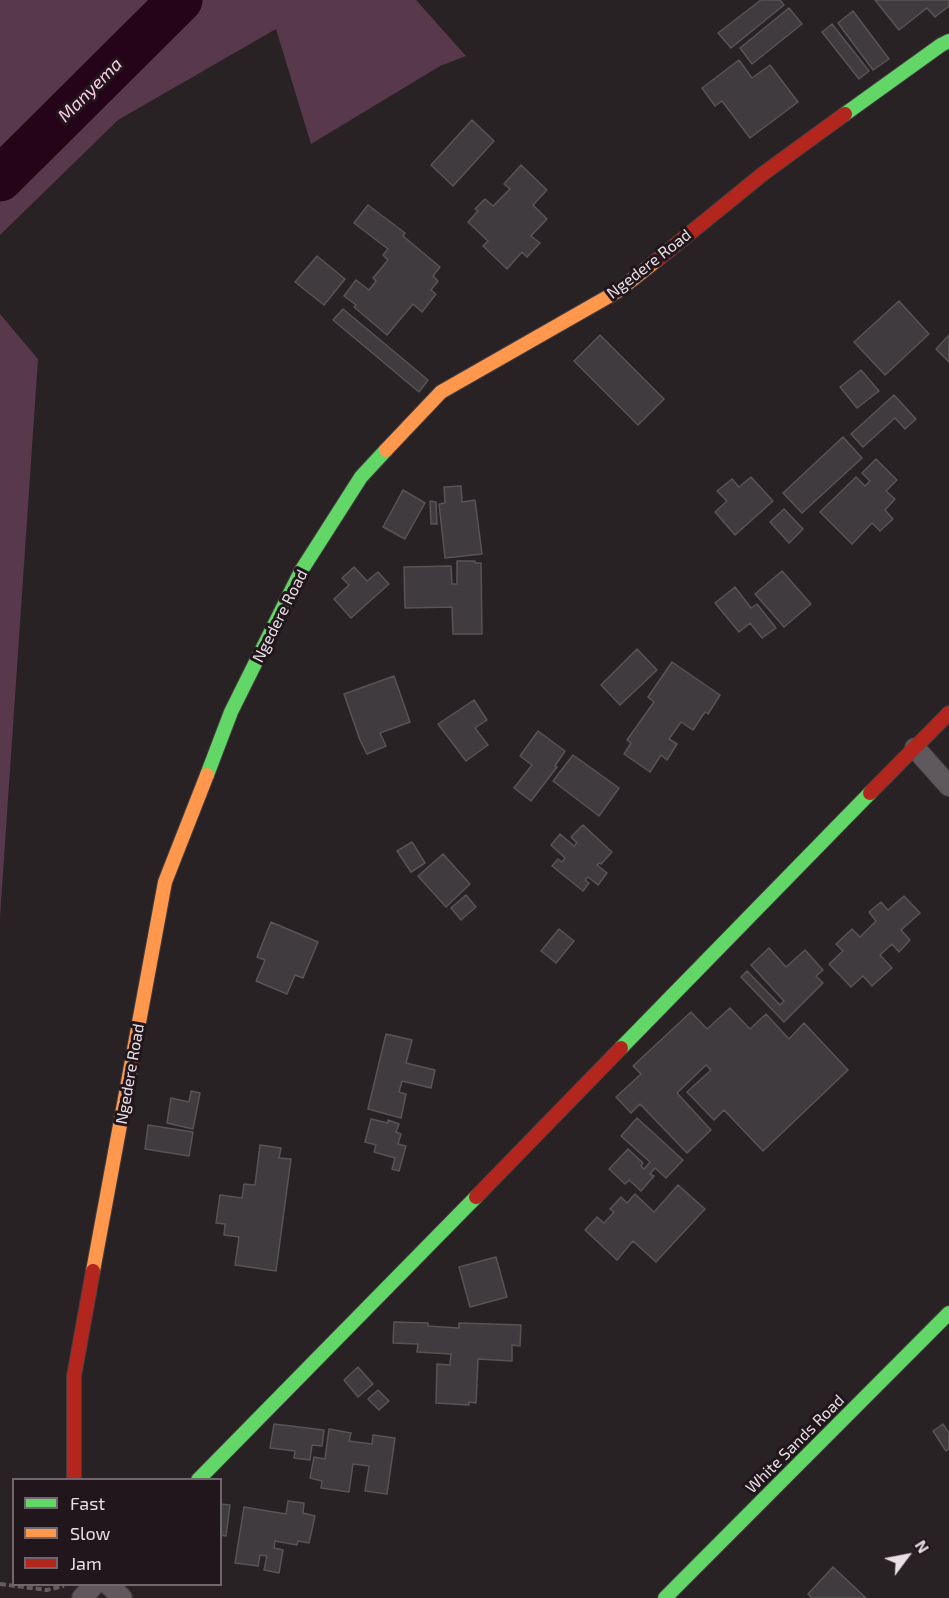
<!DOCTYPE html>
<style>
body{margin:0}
#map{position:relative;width:949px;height:1598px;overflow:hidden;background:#282225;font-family:"Exo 2",sans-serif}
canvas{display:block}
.legend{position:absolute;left:12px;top:1478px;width:210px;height:108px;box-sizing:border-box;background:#21161c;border:2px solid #70666c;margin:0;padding:8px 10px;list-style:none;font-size:18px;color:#e7dfe3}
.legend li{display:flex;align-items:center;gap:12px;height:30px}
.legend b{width:30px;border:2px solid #70666c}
.north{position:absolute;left:877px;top:1526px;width:60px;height:60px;-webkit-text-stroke:4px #21161c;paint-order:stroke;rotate:58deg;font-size:16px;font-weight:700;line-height:24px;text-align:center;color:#e7dfe3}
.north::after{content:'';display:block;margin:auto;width:21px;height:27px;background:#e7dfe3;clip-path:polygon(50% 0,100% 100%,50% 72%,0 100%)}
</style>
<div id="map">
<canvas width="949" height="1598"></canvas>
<ul class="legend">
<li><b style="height:8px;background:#63d668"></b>Fast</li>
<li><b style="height:8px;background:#ff974d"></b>Slow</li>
<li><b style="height:8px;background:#b3261e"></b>Jam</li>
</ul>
<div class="north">N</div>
</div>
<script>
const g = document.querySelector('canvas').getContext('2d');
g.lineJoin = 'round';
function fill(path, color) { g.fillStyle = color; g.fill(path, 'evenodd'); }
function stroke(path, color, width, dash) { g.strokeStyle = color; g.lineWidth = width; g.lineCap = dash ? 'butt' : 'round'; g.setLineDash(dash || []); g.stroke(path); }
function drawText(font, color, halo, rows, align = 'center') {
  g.font = font + ' "Exo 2",sans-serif'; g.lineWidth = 6; g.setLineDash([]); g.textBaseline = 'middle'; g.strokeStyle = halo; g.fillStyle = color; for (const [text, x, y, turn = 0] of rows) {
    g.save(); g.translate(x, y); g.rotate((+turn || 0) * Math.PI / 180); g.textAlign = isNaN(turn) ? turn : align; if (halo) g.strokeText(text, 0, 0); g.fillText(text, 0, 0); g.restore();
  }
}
fill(new Path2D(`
 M0 0H416L466 56 440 66 311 144 276 29 118 120 0 235Z
 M0 314 38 359 0 917Z`), '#57394b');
stroke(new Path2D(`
 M0 179 180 0`), '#250319', 45);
const building = new Path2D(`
 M761 0H780L784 5 731 48 718 33Z
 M875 0H949V6L935 17 927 8 899 30Z
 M789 8 802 24 752 64 740 48Z
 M853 11 889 59 873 70 838 23Z
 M832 24 869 71 859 79 822 32Z
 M739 60 752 78 770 65 798 102 750 138 722 101 715 106 702 88Z
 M472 120 494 141 453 186 431 165Z
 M521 165 547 190 533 205 547 219 531 236 540 243 527 257 522 252 507 269 483 246 488 241 468 222 478 211 475 209 485 199 493 206 510 189 504 184Z
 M368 205 405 233 403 236 440 267 433 276 438 281 431 290 436 294 422 312 413 304 387 335 354 307 356 305 344 296 356 280 369 290 376 281 373 278 388 260 383 255 388 249 354 223Z
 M317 256 345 279 324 305 295 282Z
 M899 301 929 334 885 375 854 342Z
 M343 309 428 380 419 392 333 320Z
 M600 335 664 399 638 425 574 361Z
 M949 335V362L936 349Z
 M861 370 879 391 857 408 840 387Z
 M894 395 916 419 905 429 895 418 863 447 851 434Z
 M843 437 862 458 802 513 783 493Z
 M876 459 897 480 886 491 895 499 885 510 893 519 880 531 872 523 852 544 820 512 856 477 865 486 870 481 862 473Z
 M751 477 773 501 735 535 715 512 727 501 717 491 732 479 739 487Z
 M461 486 462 502 475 500 482 554 445 558 439 504 445 503 444 487Z
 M403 490 425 503 405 539 383 527Z
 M430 501 436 502 437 524H431Z
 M784 509 803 529 789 543 770 522Z
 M457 561H475V563H481L482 634H453L452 607 405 608 404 567 451 566 452 584H457Z
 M354 567 367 581 378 572 389 584 351 618 334 599 349 585 342 578Z
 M782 571 811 604 784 627 755 594Z
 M735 587 751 608 757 604 776 628 762 638 750 623 739 632 715 603Z
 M637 649 657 670 620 705 601 685Z
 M672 662 720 695 708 714 705 712 693 730 681 722 669 739 677 744 667 760 661 755 650 772 624 754 631 743 627 740 654 702 648 697Z
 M394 676 410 722 380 733 386 746 367 754 360 740 344 694Z
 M474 700 487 720 475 728 488 745 466 761 438 724Z
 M538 731 565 751 555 766 557 767 531 801 514 788 532 765 520 756Z
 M573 755 619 788 599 816 553 781Z
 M583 825 612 852 601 864 599 863 597 865 607 873 598 885 588 877 585 880 589 883 583 891 552 866 558 859 562 862 565 858 551 845 560 834 574 846 577 843 571 837Z
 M412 842 425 863 411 872 397 851Z
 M443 854 470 884 446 907 418 876Z
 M466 895 476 907 461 920 451 908Z
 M904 896 920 913 901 930 910 940 899 952 892 944 880 955 892 968 872 986 863 976 851 987 829 964 843 951 836 944 852 929 860 937 876 921 869 912 881 902 888 910Z
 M271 922 318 942 303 978 295 975 287 994 256 981 265 960 257 957Z
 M559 929 574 941 556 963 541 951Z
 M769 948 786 967 805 950 823 970 816 976 823 983 784 1022 741 977 747 971 780 1005 784 1001 751 965Z
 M730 1008 750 1029 766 1014 789 1039 804 1023 848 1070 763 1151 724 1110 714 1120 687 1092 711 1070 706 1065 677 1093 711 1130 687 1153 640 1104 631 1113 616 1097 641 1074 633 1066 691 1012 707 1029Z
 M386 1034 412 1040 406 1063 435 1070 431 1088 402 1081 399 1092 406 1094 401 1118 368 1109Z
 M191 1091 200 1093 193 1129 167 1123 171 1098 189 1102Z
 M637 1118 683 1160 666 1178 655 1168 650 1174 654 1176 641 1191 629 1180 625 1184 609 1169 628 1149 643 1163 641 1166 644 1169 650 1162 621 1136Z
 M371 1119 388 1123V1120L399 1124 396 1132 401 1134 398 1144 406 1146 399 1171 392 1169 395 1158 374 1152 376 1145 365 1142Z
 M148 1125 193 1132 189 1156 145 1149Z
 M260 1145 281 1148 279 1158 291 1159 276 1271 235 1265 239 1237 224 1235 225 1224 216 1223 220 1195 242 1198 244 1184 255 1185Z
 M678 1185 705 1209 656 1262 633 1241 617 1260 585 1230 597 1217 604 1223 614 1212 610 1209 621 1197 627 1203 635 1194 654 1212Z
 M496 1257 507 1297 470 1307 459 1267Z
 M394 1322 428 1323V1326L459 1328V1323L521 1325 520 1346 512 1345V1361L478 1359 476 1403 469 1402V1405L436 1403 437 1364 450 1365 451 1354 417 1352 418 1344 393 1343Z
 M358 1367 373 1384 358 1397 344 1380Z
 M378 1390 389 1401 379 1410 368 1399Z
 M274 1424 324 1430 322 1446 312 1445 310 1460 294 1458 295 1451 270 1448Z
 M943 1424 949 1433V1449L946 1451 933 1431Z
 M329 1429 351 1433 349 1441 372 1444 373 1435 395 1438 387 1494 365 1491 369 1466 353 1464 349 1492 321 1488 322 1481 310 1478 314 1457 325 1459Z
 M288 1501 304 1503 303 1513 315 1516 309 1543 298 1541 297 1545 275 1541 274 1548 283 1550 279 1573 264 1570 267 1556 260 1555 258 1566 235 1563 244 1507 286 1514Z
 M220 1504 230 1505 226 1536 220 1535Z
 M833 1567 866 1598H812L808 1594Z`);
fill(building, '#403b3e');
stroke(building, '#585456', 1.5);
const street = new Path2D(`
 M915 748 949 786
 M108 1584 122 1598
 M82 1598 95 1584`);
const fast = new Path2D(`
 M845 114 941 45 949 41
 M207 775 231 712 301 571 361 477 386 450
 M621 1048 870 793
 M198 1480 476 1197
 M665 1598 949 1313`);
const slow = new Path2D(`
 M386 450 441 392 618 291 657 260
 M93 1271 165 882 207 775`);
const jam = new Path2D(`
 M657 260 764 173 845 114
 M870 793 949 713
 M476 1197 621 1048
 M74 1480V1376L93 1271`);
stroke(street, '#423d40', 22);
stroke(fast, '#423d40', 16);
stroke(slow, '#423d40', 16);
stroke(jam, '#423d40', 16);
stroke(new Path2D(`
 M0 1584 47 1590 64 1586`), '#645e61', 4, [6, 3]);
stroke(street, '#5f585c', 20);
stroke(fast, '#63d668', 14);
stroke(slow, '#ff974d', 14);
stroke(jam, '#b3261e', 14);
drawText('16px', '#e7dfe3', '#21161c', [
 ["Ngedere Road",649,264,-38],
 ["Ngedere Road",280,616,-63],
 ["Ngedere Road",130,1074,-80],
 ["White Sands Road",795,1444,-45]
]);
drawText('italic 18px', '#fdcbe7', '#21161c', [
 ["Manyema",90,90,-45]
]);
</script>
